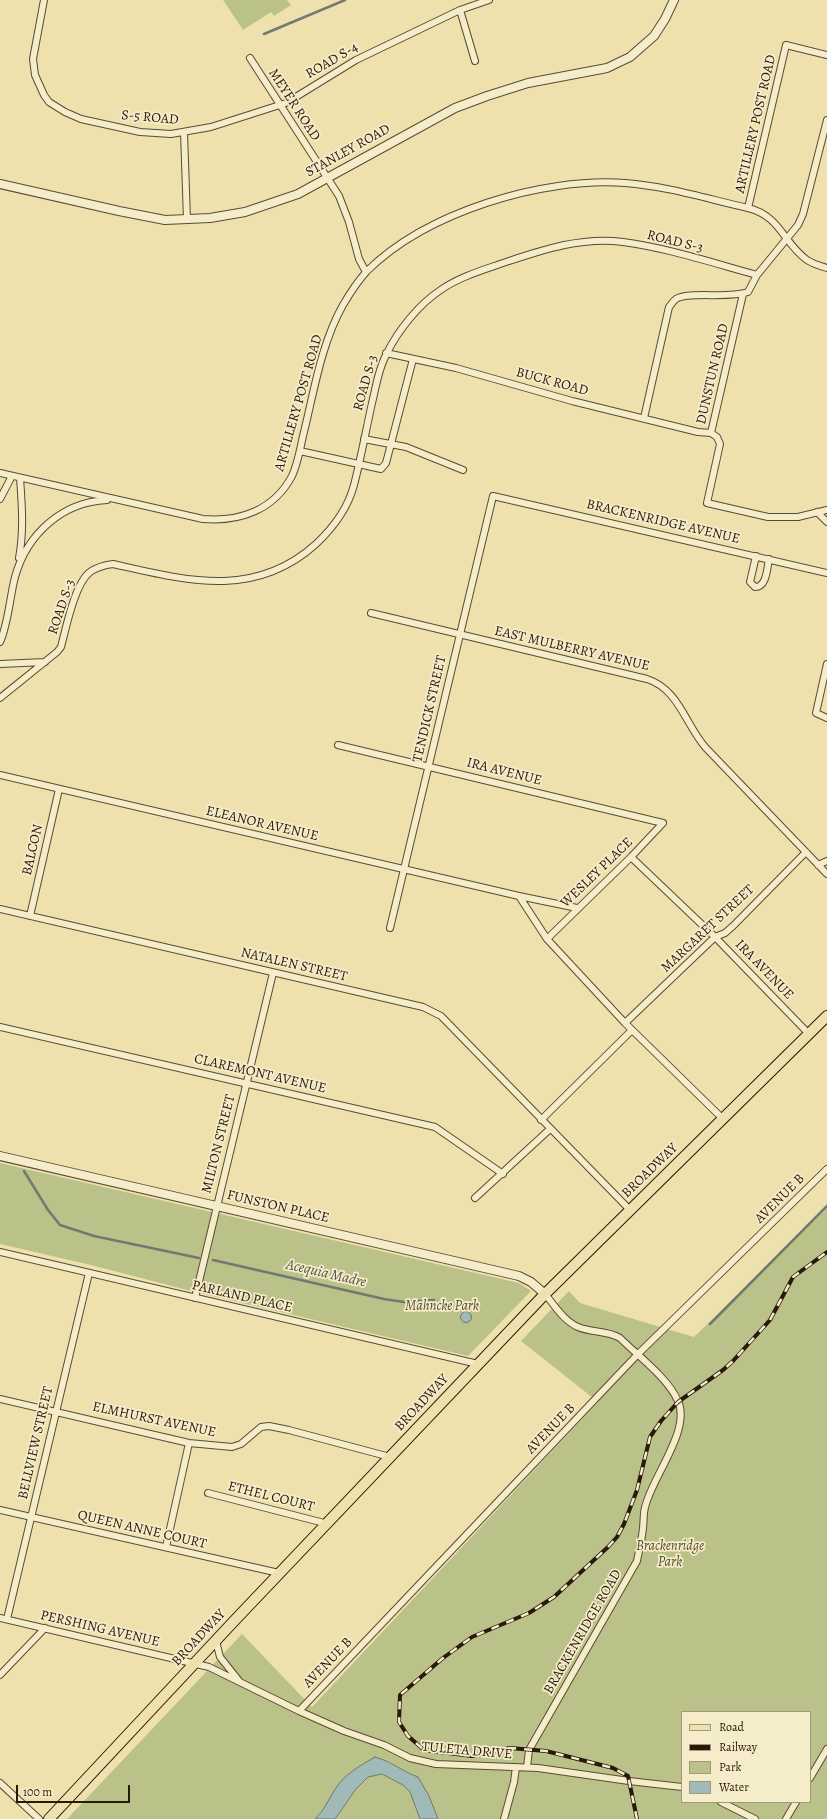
<!DOCTYPE html>
<style>
body{margin:0}
#map{position:relative;width:827px;height:1819px;overflow:hidden;background:#efe1ae;font-family:Alegreya,serif}
canvas{display:block}
.legend{position:absolute;left:681px;top:1711px;width:130px;height:92px;box-sizing:border-box;background:#f5ecca;border:1px solid #a4977c;margin:0;padding:5px 7px;list-style:none;font-size:12px;color:#2a1808}
.legend li{display:flex;align-items:center;gap:8px;height:20px}
.legend b{width:20px;border:1px solid #a4977c}
.scale{position:absolute;left:16px;top:1785px;width:114px;height:18px;box-sizing:border-box;border:2px solid #2a1808;border-top:0;padding-left:5px;font-size:12px;line-height:14px;white-space:nowrap;color:#2a1808;-webkit-text-stroke:3px #f5ecca;paint-order:stroke}
</style>
<div id="map">
<canvas width="827" height="1819"></canvas>
<ul class="legend">
<li><b style="height:5px;background:#efe1ae"></b>Road</li>
<li><b style="height:5px;background:#2a1808"></b>Railway</li>
<li><b style="height:11px;background:#bac28a"></b>Park</li>
<li><b style="height:11px;background:#a0bab7"></b>Water</li>
</ul>
<div class="scale">100 m</div>
</div>
<script>
const g = document.querySelector('canvas').getContext('2d');
g.lineJoin = 'round';
function fill(path, color) { g.fillStyle = color; g.fill(path, 'evenodd'); }
function stroke(path, color, width, dash) { g.strokeStyle = color; g.lineWidth = width; g.lineCap = dash ? 'butt' : 'round'; g.setLineDash(dash || []); g.stroke(path); }
function drawText(font, color, halo, rows, align = 'center') {
  g.font = font + ' Alegreya,serif'; g.lineWidth = 3.5; g.setLineDash([]); g.textBaseline = 'middle'; g.strokeStyle = halo; g.fillStyle = color; for (const [text, x, y, turn = 0] of rows) {
    g.save(); g.translate(x, y); g.rotate((+turn || 0) * Math.PI / 180); g.textAlign = isNaN(turn) ? turn : align; if (halo) g.strokeText(text, 0, 0); g.fillText(text, 0, 0); g.restore();
  }
}
fill(new Path2D(`
 M223 0H287L291 5 274 16 271 12 243 30Z
 M0 1163 519 1283 531 1291 468 1356 187 1290 91 1265 0 1244Z
 M827 1208V1819H67L242 1634 312 1707 598 1402 521 1341 569 1291 580 1303 694 1337ZM682 1712H810V1802H682Z`), '#bac28a');
const water = new Path2D(`
 M460.5 1317a5.5 5.5 0 1 1 11 0a5.5 5.5 0 1 1-11 0Z
 M375 1757C391 1761 403 1772 418 1777L429 1796 438 1819H420L410 1792 403 1785 382 1774 368 1777 356 1789 335 1819H315C327 1808 331 1792 342 1780 352 1770 363 1764 375 1757Z`);
fill(water, '#a0bab7');
stroke(water, '#717971', 1);
stroke(new Path2D(`
 M264 34 345 0
 M24 1171 48 1210 60 1225 94 1236 199 1258
 M213 1260 384 1299 404 1302 434 1300
 M710 1324 827 1206`), '#717971', 2.5);
const minor = new Path2D(`
 M44 0 33 59 35 75 44 95 49 102 65 112 81 119 140 132 171 134 211 127 286 103 356 60 460 10 489 0
 M460 10 475 61
 M250 58 339 196 349 222 359 259 366 272
 M184 132 187 220
 M748 208 786 45 827 55
 M386 353 456 368 572 401 698 432 711 433
 M644 418 669 307C671 305 673 301 676 299 688 291 728 299 748 292L757 275
 M711 433 717 437 720 444 707 503 768 517H798L827 510
 M711 433 743 294
 M364 439 406 447 463 470
 M300 451 381 469 386 463 413 359
 M0 473 203 519C240 522 274 510 292 476 298 463 300 449 303 436 314 392 321 344 343 305 350 293 358 281 367 271 427 212 542 177 625 183 666 186 708 199 748 208 781 216 783 243 807 260 813 264 820 266 827 268
 M0 499 12 476
 M817 512 827 522
 M756 556 750 582 755 587C767 587 767 568 769 559
 M19 558C24 531 22 505 20 478
 M371 613 647 679C679 689 686 726 706 748L827 874
 M0 642C8 625 10 596 15 577 27 534 62 502 107 500
 M0 664 45 662
 M827 664 816 713 827 718
 M0 698 57 652 61 647C66 628 75 583 90 572 97 567 105 565 113 564 185 580 254 600 316 544 333 528 348 508 354 485 361 458 366 430 372 403 376 387 378 370 386 355 398 330 419 304 442 289 460 277 480 271 500 264 539 251 581 236 623 242 668 248 713 263 757 275L798 225 803 214 827 120
 M338 745 663 823 631 857 547 939
 M0 775 519 896 547 939 625 1023 723 1119
 M631 857 715 937 809 1034
 M818 865 827 861
 M519 896 577 908
 M0 909 423 1007 441 1016 630 1210
 M30 916 59 789
 M390 928 493 496 827 573
 M625 1023 715 937 725 933 733 926 806 852
 M0 1027 435 1127 503 1174
 M541 1120 632 1030
 M475 1198 550 1129
 M0 1252 478 1364
 M195 1298 273 973
 M0 1399 189 1443 232 1447 241 1444 261 1427 269 1426 289 1430 390 1457
 M208 1493 328 1524
 M0 1510 279 1573
 M166 1547 189 1443
 M0 1618 209 1667 299 1711 344 1731 384 1745 410 1758 436 1764 538 1768 629 1781 682 1787
 M7 1619 89 1273
 M216 1641 220 1657 240 1682
 M0 1675 45 1628
 M299 1711 637 1355 827 1169
 M527 1767 529 1750 637 1561C639 1550 642 1539 643 1528 644 1520 643 1511 646 1504 654 1475 691 1429 678 1401 668 1378 638 1356 620 1338 607 1330 592 1333 578 1327 564 1321 555 1306 545 1294
 M810 1778 827 1749
 M0 1783 39 1819
 M721 1802 755 1819
 M504 1819 514 1782 516 1767
 M786 1819 796 1802`);
const tertiary = new Path2D(`
 M0 184 119 211 165 220 210 218 245 212 298 194 455 108 487 96 528 83 607 68 630 57 654 36 665 19 674 0
 M0 1156 519 1276 531 1282 545 1294`);
const primary = new Path2D(`
 M49 1819 235 1620 545 1294 827 1016`);
stroke(minor, '#5b4a32', 8);
stroke(tertiary, '#5b4a32', 10);
stroke(primary, '#2a1808', 12);
stroke(minor, '#f5ecca', 6);
stroke(tertiary, '#f5ecca', 8);
stroke(primary, '#efe1ae', 10);
const rail = new Path2D(`
 M637 1819 628 1776 613 1768 546 1751 510 1748 472 1756 424 1750 408 1736 399 1722 400 1695 443 1658 472 1637 529 1613 554 1597 608 1547 617 1537 624 1524 637 1490 650 1437 661 1421 678 1402 723 1370 733 1361 770 1320 793 1277 827 1252`);
stroke(rail, '#2a1808', 4);
stroke(rail, '#f5ecca', 2.5, [8]);
drawText('14px', '#2a1808', '#f5ecca', [
 ["ROAD S-4",332,61,-30],
 ["MEYER ROAD",294,105,57],
 ["S-5 ROAD",150,118,5],
 ["ARTILLERY POST ROAD",756,124,-77],
 ["STANLEY ROAD",348,151,-29],
 ["ROAD S-3",675,242,14],
 ["DUNSTUN ROAD",713,374,-77],
 ["BUCK ROAD",552,382,15],
 ["ROAD S-3",366,383,-74],
 ["ARTILLERY POST ROAD",299,403,-74],
 ["BRACKENRIDGE AVENUE",663,522,13],
 ["ROAD S-3",62,607,-71],
 ["EAST MULBERRY AVENUE",572,649,13],
 ["TENDICK STREET",430,709,-77],
 ["IRA AVENUE",504,772,14],
 ["ELEANOR AVENUE",262,824,13],
 ["BALCON",33,850,-77],
 ["WESLEY PLACE",597,873,-44],
 ["MARGARET STREET",708,929,-43],
 ["NATALEN STREET",294,965,13],
 ["IRA AVENUE",764,970,46],
 ["CLAREMONT AVENUE",260,1074,13],
 ["MILTON STREET",219,1144,-76],
 ["BROADWAY",650,1171,-44],
 ["AVENUE B",780,1199,-45],
 ["FUNSTON PLACE",278,1207,13],
 ["PARLAND PLACE",242,1297,13],
 ["BROADWAY",422,1403,-47],
 ["ELMHURST AVENUE",154,1420,12],
 ["AVENUE B",551,1429,-46],
 ["BELLVIEW STREET",36,1443,-77],
 ["ETHEL COURT",271,1497,14],
 ["QUEEN ANNE COURT",142,1530,13],
 ["PERSHING AVENUE",100,1629,13],
 ["BRACKENRIDGE ROAD",583,1632,-60],
 ["BROADWAY",199,1638,-47],
 ["AVENUE B",328,1663,-46],
 ["TULETA DRIVE",467,1751,5]
]);
drawText('italic 14px', '#554b2f', '#f5ecca', [
 ["Mahncke Park",442,1307],
 ["Brackenridge",670,1547],
 ["Park",670,1563]
]);
drawText('italic 15px', '#535145', '#f5ecca', [
 ["Acequia Madre",326,1274,13]
]);
</script>
